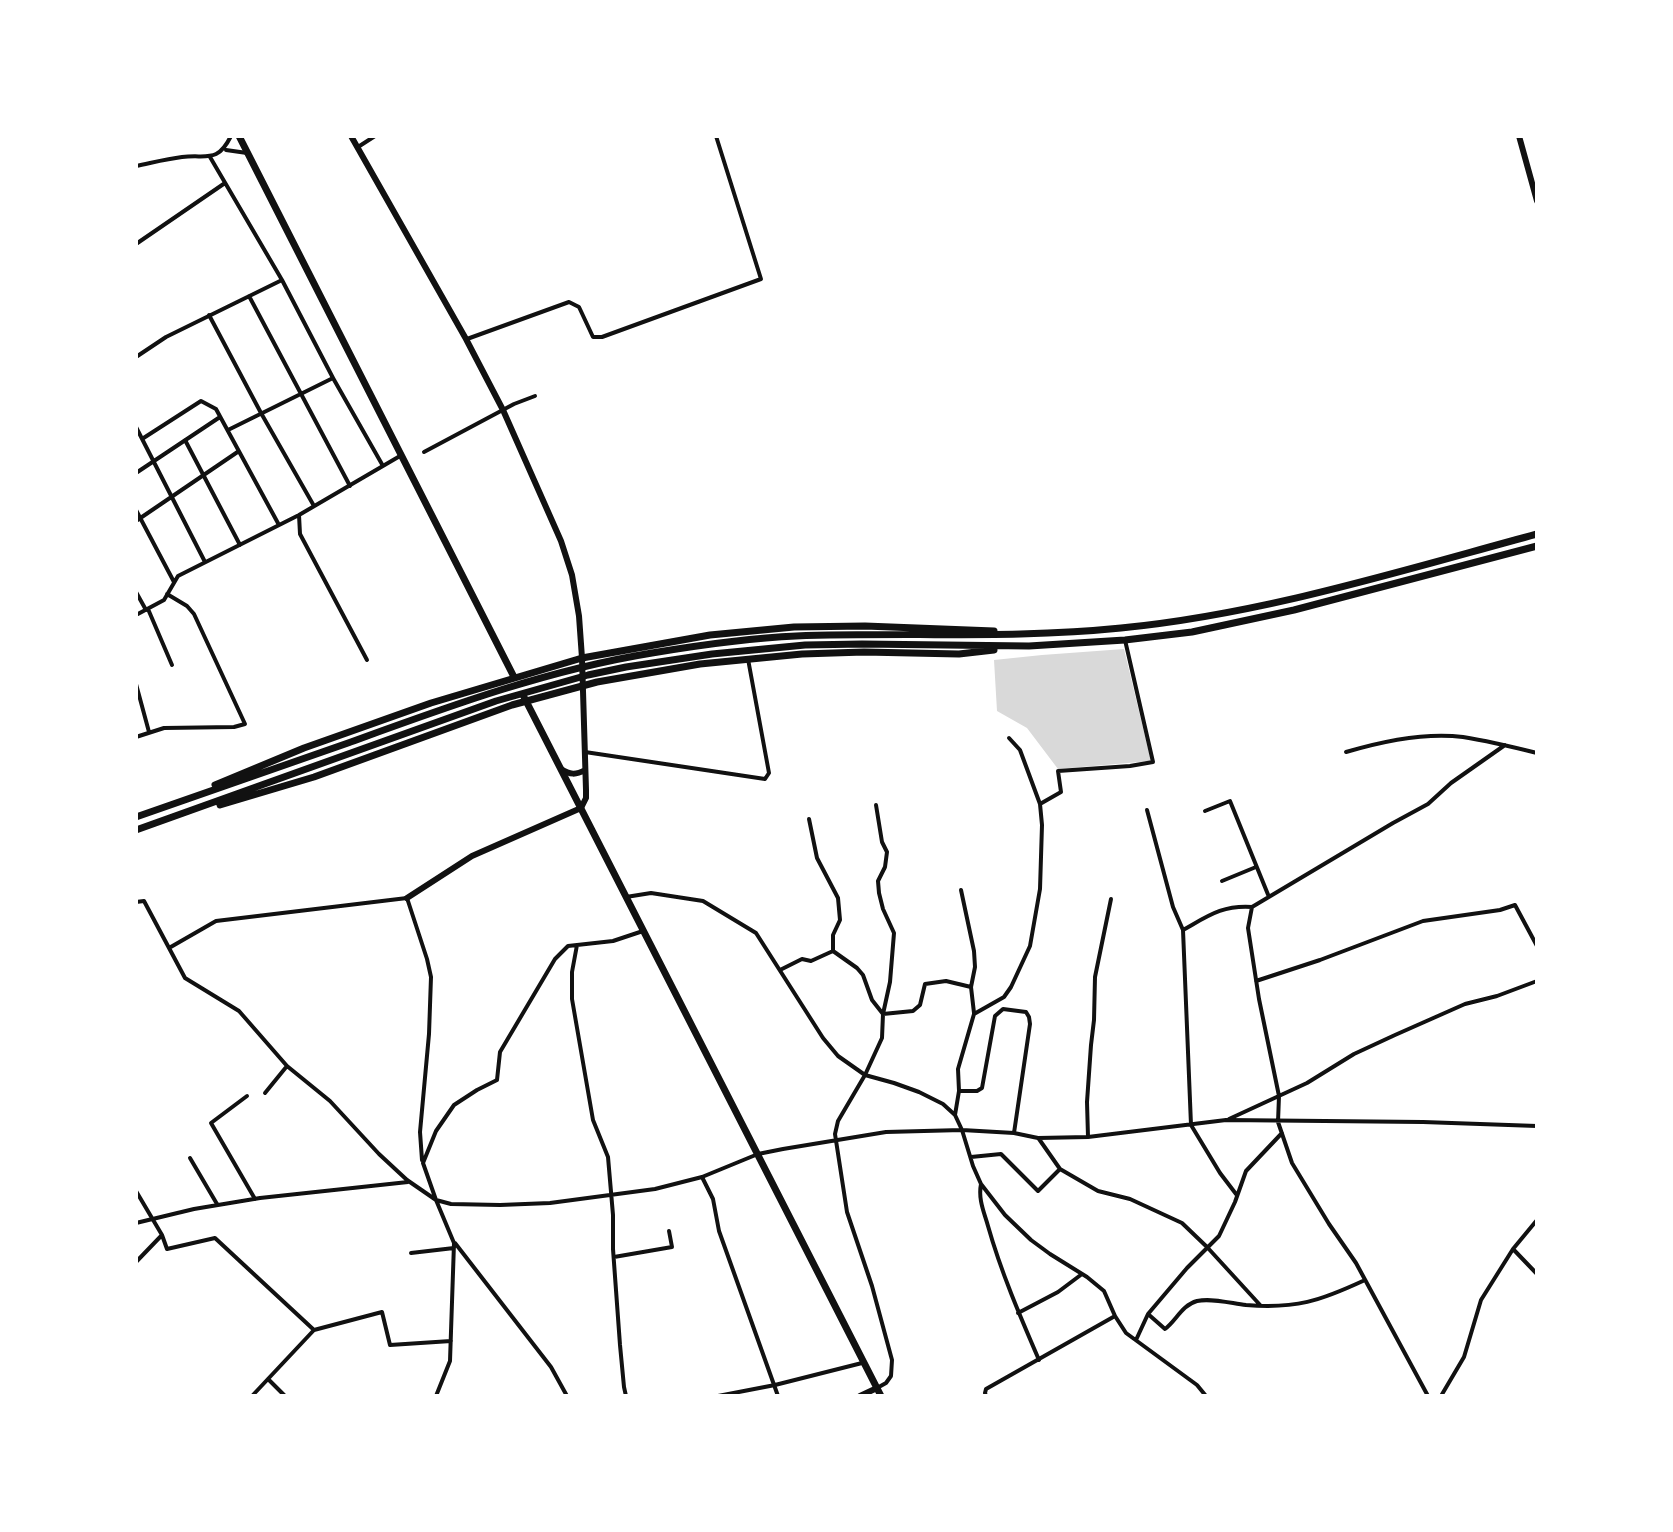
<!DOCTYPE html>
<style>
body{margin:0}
#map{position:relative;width:1673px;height:1532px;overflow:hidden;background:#fff;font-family:Mulish,sans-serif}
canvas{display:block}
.frame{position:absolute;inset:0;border:138px solid #fff;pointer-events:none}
</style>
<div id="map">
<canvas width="1673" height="1532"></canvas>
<div class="frame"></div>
</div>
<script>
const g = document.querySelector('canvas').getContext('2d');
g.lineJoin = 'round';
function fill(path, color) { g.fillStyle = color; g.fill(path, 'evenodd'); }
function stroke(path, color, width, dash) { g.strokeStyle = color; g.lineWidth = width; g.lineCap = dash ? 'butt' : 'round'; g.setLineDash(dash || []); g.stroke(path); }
fill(new Path2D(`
 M1124 649 1151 761 1058 769 1027 728 997 711 994 660 1042 655Z`), '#d9d9d9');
stroke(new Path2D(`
 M358 147 375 136
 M226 150 247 153
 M210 157 282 280 333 378 383 466
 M136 166C151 163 166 159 182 157 207 154 217 164 231 136
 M136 244 225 183
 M249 296 350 486
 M209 315 261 413 314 506
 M467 339 569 302 579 307 593 337H602L761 279 716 136
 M136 357 166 337 282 280
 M136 427 205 562
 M228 430 333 378
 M142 439 201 401 216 409 279 525
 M185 440 240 545
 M424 452 514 404 535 396
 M136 473 220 417
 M136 510 174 582
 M299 515 300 534 367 660
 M136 521 239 451
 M136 592 146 610
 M148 609 172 665
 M136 615 164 600 178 576 299 515 400 456
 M136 684 149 732
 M136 737 164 728 234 727 245 724 194 614 187 606 167 594
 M585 752 765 779 769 773 748 659
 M1346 752C1383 741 1424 732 1463 737 1488 741 1513 747 1537 753
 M1040 804 1061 792 1058 771 1130 766 1153 762 1125 640
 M876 805 882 842 887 852 885 867 878 881 879 893 883 909 894 933 890 982 883 1014 882 1038 865 1075 838 1121 835 1134 847 1212 872 1286 892 1360 891 1376 886 1383 877 1388
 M1147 810 1173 907 1183 930 1191 1125 1220 1173 1236 1194
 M1205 811 1230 801 1269 897
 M809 819 817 858 838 898 840 920 833 935V951
 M1222 881 1256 867
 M961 890 974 951 975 967 971 987 974 1013
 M626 897 651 893 703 901 756 933 823 1038 838 1056 865 1075 894 1083 919 1092 943 1104 955 1115 962 1130 973 1166 981 1184 1005 1215 1031 1240 1050 1254 1087 1277 1104 1291 1115 1316 1126 1333 1197 1385 1206 1396
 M136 902 144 901 185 978 239 1011 287 1066 330 1101 379 1154 407 1180 436 1200 451 1204 500 1205 550 1203 655 1189 702 1177 758 1154 783 1149 886 1132 962 1130 1014 1133 1038 1138 1088 1137 1226 1120 1423 1122 1537 1126
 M1252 907 1248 928 1259 999 1279 1096 1278 1122 1292 1163 1329 1224 1356 1263 1428 1396
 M1183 930C1208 916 1222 905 1252 907L1393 823 1428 804 1451 783 1505 745
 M577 945 572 972V999L593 1120 608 1157 613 1215V1249L620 1345 624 1387 626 1396
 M169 948 216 921 407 898 427 959 431 977 429 1034 420 1132 422 1160
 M780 970 802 959 811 961 833 951 857 968 863 975 872 1000 883 1014 913 1011 920 1005 925 984 946 981 971 987
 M1256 981 1320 960 1423 921 1500 910 1515 905 1537 946
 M959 1091H977L982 1088 995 1016 1003 1009 1026 1012 1029 1017 1030 1024 1014 1133
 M265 1093 287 1066
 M247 1096 211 1123 255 1199
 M955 1115 959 1091 958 1069 974 1014 1004 997 1011 987 1030 946 1040 889 1042 825 1040 804 1020 750 1009 738
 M1229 1119 1307 1083 1354 1054 1395 1035 1465 1004 1497 996 1537 981
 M1088 1137 1087 1102 1091 1045 1094 1020 1095 977 1111 899
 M1039 1139 1060 1169 1098 1191 1130 1199 1182 1223 1207 1247 1261 1306
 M971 1157 1001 1154 1038 1191 1060 1169
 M190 1158 217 1204
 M702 1177 713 1199 719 1231 778 1396
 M981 1184C978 1199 984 1212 988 1226 1001 1272 1020 1316 1039 1360
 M136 1191 162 1235
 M136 1223 194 1209 260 1198 408 1182
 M455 1243 551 1367 567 1396
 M1513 1249 1537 1274
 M411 1253 454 1248
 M614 1257 672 1247 669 1231
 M136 1262 162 1235 167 1249 215 1238 314 1330
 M1018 1313 1058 1292 1082 1274
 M1148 1314 1165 1329C1176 1321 1182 1305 1197 1301 1212 1298 1230 1303 1246 1305 1296 1309 1320 1301 1365 1280
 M1136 1340 1148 1314 1187 1268 1219 1236 1235 1202 1246 1171 1282 1133
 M268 1379 285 1396
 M252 1396 314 1330 382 1312 390 1345 451 1341
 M436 1396 450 1361 454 1243 436 1200 423 1163 436 1131 454 1105 477 1090 497 1080 500 1052 555 959 568 946 613 941 643 931
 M718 1396 775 1385 862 1363
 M986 1396 985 1393 986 1389 1115 1316
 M1441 1396 1464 1357 1481 1300 1513 1249 1537 1220`), '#111', 4);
stroke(new Path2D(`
 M351 136 466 339 503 410 561 541 572 575 579 616 582 658 586 790V798L581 808 472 856 407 898
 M1519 136 1537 201
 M561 769C570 775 576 775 585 770
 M860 1396 877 1388`), '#111', 6);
stroke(new Path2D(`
 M239 136 514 677`), '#111', 7);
stroke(new Path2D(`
 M524 697 881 1396
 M215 785 304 748 431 703 582 658 710 635 794 627 865 626 994 631
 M220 805 314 777 512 705 597 682 700 664 802 654 864 652 959 654 994 650
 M136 817C206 792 277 768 348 743 447 707 547 670 652 653 700 645 748 638 796 636 905 632 1013 639 1121 628 1263 614 1400 571 1537 534
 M136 830 496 701 588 675 626 667 712 654 805 645 862 644 1029 646 1125 640 1192 632 1294 610 1537 546`), '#111', 7);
</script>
